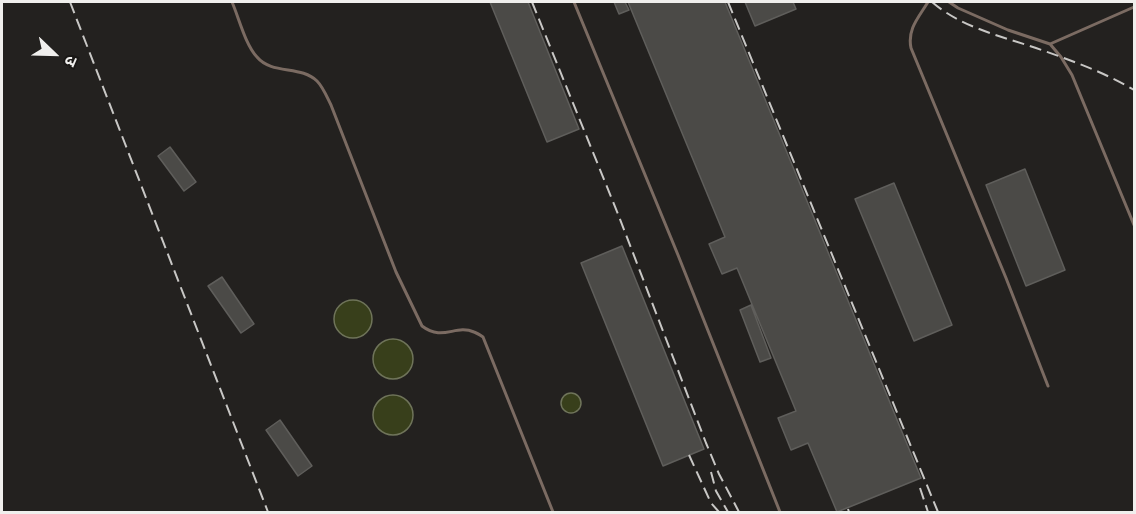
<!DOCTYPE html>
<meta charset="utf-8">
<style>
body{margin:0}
#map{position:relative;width:1136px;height:514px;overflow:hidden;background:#23211f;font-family:"Zilla Slab","Noto Sans Devanagari",serif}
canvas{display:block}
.frame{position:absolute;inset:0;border:3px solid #f0efed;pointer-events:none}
.north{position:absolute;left:24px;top:24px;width:60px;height:60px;-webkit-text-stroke:4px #1a1816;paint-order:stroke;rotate:113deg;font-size:16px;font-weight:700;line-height:24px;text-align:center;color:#f0efed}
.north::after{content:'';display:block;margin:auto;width:21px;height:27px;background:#f0efed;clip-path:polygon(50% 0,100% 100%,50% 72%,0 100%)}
</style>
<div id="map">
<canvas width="1136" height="514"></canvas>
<div class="frame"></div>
<div class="north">उ</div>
</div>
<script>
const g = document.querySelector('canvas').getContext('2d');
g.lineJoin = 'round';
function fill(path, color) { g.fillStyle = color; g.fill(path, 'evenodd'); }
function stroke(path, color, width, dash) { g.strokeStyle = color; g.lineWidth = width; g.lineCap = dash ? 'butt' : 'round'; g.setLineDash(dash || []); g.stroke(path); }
const water = new Path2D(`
 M334 319a19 19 0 1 1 38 0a19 19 0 1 1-38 0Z
 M373 359a20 20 0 1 1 40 0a20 20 0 1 1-40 0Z
 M561 403a10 10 0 1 1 20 0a10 10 0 1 1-20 0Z
 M373 415a20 20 0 1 1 40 0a20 20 0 1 1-40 0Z`);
fill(water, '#383f1b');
stroke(water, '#6f745a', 1.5);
const building = new Path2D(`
 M490 2H528L579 129 547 142Z
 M614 2H625L629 10 619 14Z
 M628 2H725L921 478 837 512 808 443 791 450 778 418 796 411 737 268 722 274 709 244 725 237Z
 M745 2H793L796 9 755 26Z
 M170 147 196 182 184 191 158 156Z
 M1025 169 1065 270 1026 286 986 185Z
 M894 183 952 325 914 341 855 199Z
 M622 246 704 449 663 466 581 263Z
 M222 277 254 324 241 333 208 286Z
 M751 305 771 358 760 362 740 310Z
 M280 420 312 466 298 476 266 430Z`);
fill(building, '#4b4a47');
stroke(building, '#5f5e5b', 1.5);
stroke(new Path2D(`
 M232 2C239 18 245 44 257 57 272 75 301 65 317 81 323 87 327 97 331 105L396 272 422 326C443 342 455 324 474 332 477 333 480 335 483 337L553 512
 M574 2 678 255 780 512
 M928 2C919 17 907 29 911 48L1006 278 1048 386
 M949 2 958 8 1008 30 1050 44 1061 57 1072 75 1134 225
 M1050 44 1134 7`), '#7b6b62', 3);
stroke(new Path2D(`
 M70 2 268 512
 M532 2 618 214 706 443 719 474 739 512
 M728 2 938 512
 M932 2C961 27 1000 36 1036 48 1070 60 1104 72 1134 90
 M689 455 711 503 719 512
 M711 472 716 491 728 512
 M920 488 928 512
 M848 509 849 512`), '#c8c7c5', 2, [12, 6]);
</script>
